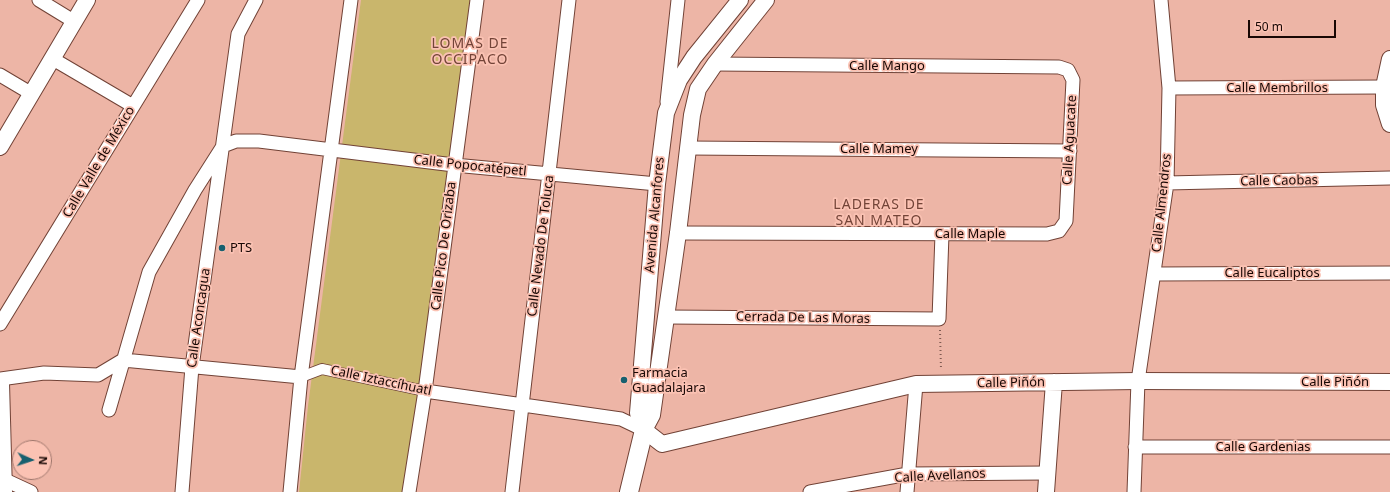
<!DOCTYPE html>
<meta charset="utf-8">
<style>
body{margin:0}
#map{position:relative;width:1390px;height:492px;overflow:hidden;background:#edb5a6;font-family:"Noto Sans",sans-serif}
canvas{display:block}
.north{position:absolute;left:12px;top:440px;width:40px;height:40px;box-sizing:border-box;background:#fbc2b3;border:1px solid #a0776d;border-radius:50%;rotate:93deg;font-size:11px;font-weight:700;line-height:16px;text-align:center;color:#180704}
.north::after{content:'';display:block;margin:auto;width:14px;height:18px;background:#17606f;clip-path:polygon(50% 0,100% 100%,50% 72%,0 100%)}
.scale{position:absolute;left:1248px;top:20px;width:88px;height:18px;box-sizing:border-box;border:2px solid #180704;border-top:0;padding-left:5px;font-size:12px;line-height:14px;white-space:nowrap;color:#180704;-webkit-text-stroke:3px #fbc2b3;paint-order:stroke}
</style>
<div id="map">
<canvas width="1390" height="492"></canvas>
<div class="north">N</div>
<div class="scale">50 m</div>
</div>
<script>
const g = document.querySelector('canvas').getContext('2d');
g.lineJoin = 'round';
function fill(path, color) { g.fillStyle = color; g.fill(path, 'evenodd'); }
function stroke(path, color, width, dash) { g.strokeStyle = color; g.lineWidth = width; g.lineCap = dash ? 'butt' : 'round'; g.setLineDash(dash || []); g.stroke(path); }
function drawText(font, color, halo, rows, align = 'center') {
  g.font = font + ' "Noto Sans",sans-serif'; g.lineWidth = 3.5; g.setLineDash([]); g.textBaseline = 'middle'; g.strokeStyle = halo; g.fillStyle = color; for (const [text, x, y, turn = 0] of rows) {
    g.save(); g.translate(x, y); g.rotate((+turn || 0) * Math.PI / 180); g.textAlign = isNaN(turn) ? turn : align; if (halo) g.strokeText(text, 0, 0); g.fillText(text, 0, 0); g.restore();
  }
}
fill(new Path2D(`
 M361 0H473L407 492H299L308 406Z`), '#c9b66c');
const pedestrian = new Path2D(`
 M301 377 322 369 425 391`);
const minor = new Path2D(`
 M39 0 75 22
 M53 59 133 106
 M0 75 32 94
 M1169 88 1384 87
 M667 102 678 0
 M688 148 1070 151
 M1167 183 1390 178
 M678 233 1047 234 1059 231 1066 221 1073 80 1068 70 1059 67 715 64
 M1155 274 1390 273
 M666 317 939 319 942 234
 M0 324 198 0
 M0 379 44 373 98 375 123 360 301 377
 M425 391 621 419 644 430
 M109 410 149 272 195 190 223 146 236 141H259L454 165 657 184
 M1135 447H1390
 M3 479 31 492
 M182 492 192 367 238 34 256 0
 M290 492 301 377 351 0
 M409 492 425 391 477 0
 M512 492 569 0
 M810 492 908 474 1047 473
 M907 492 916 384
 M1134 492 1138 381 1167 183 1169 88 1161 0`);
const tertiary = new Path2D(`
 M1390 59 1384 87V105L1390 124
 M0 147 87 0
 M644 430 662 444 916 384 1138 381 1390 382
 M644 430 652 415 678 233 692 115 698 89 715 64 766 0
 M644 430 638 413 657 184 666 113 679 80 694 57 740 0
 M1046 492 1054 382`);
const secondary = new Path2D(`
 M0 383 3 492
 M629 492 644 430`);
stroke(pedestrian, '#714236', 12);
stroke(minor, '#714236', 15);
stroke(tertiary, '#714236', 18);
stroke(secondary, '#714236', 20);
stroke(new Path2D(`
 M940 330 941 370`), '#7f5b52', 2, [1, 3]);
stroke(pedestrian, '#fff', 10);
stroke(minor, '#fff', 13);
stroke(tertiary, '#fff', 16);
stroke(secondary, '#fff', 18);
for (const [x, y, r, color] of [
 [222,248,4,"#17606f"],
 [624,380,4,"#17606f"]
]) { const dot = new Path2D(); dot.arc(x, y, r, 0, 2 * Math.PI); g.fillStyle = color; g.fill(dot); stroke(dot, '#fbc2b3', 1.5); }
drawText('13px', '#180704', '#fbc2b3', [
 ["Calle Mango",887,66],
 ["Calle Membrillos",1277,88],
 ["Calle Aguacate",1070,140,-87],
 ["Calle Mamey",879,149],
 ["Calle Valle de México",99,162,-59],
 ["Calle Popocatépetl",470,166,6],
 ["Calle Caobas",1279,181,-1],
 ["Calle Almendros",1162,203,-84],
 ["Avenida Alcanfores",655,215,-85],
 ["Calle Maple",970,234],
 ["Calle Pico De Orizaba",444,246,-83],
 ["Calle Nevado De Toluca",541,246,-83],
 ["Calle Eucaliptos",1272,273],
 ["Calle Aconcagua",199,318,-82],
 ["Cerrada De Las Moras",803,318,1],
 ["Calle Iztaccíhuatl",381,381,12],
 ["Calle Piñón",1335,382],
 ["Calle Piñón",1011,383,-1],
 ["Calle Gardenias",1263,447],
 ["Calle Avellanos",940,476,-3]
]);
drawText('13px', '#180704', '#fbc2b3', [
 ["PTS",230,248],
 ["Farmacia",632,373],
 ["Guadalajara",632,388]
], 'left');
g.letterSpacing = '1px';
drawText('14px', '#734438', '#fbc2b3', [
 ["LOMAS DE",470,44],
 ["OCCIPACO",470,60],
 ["LADERAS DE",879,205],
 ["SAN MATEO",879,221]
]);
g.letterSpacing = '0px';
</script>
